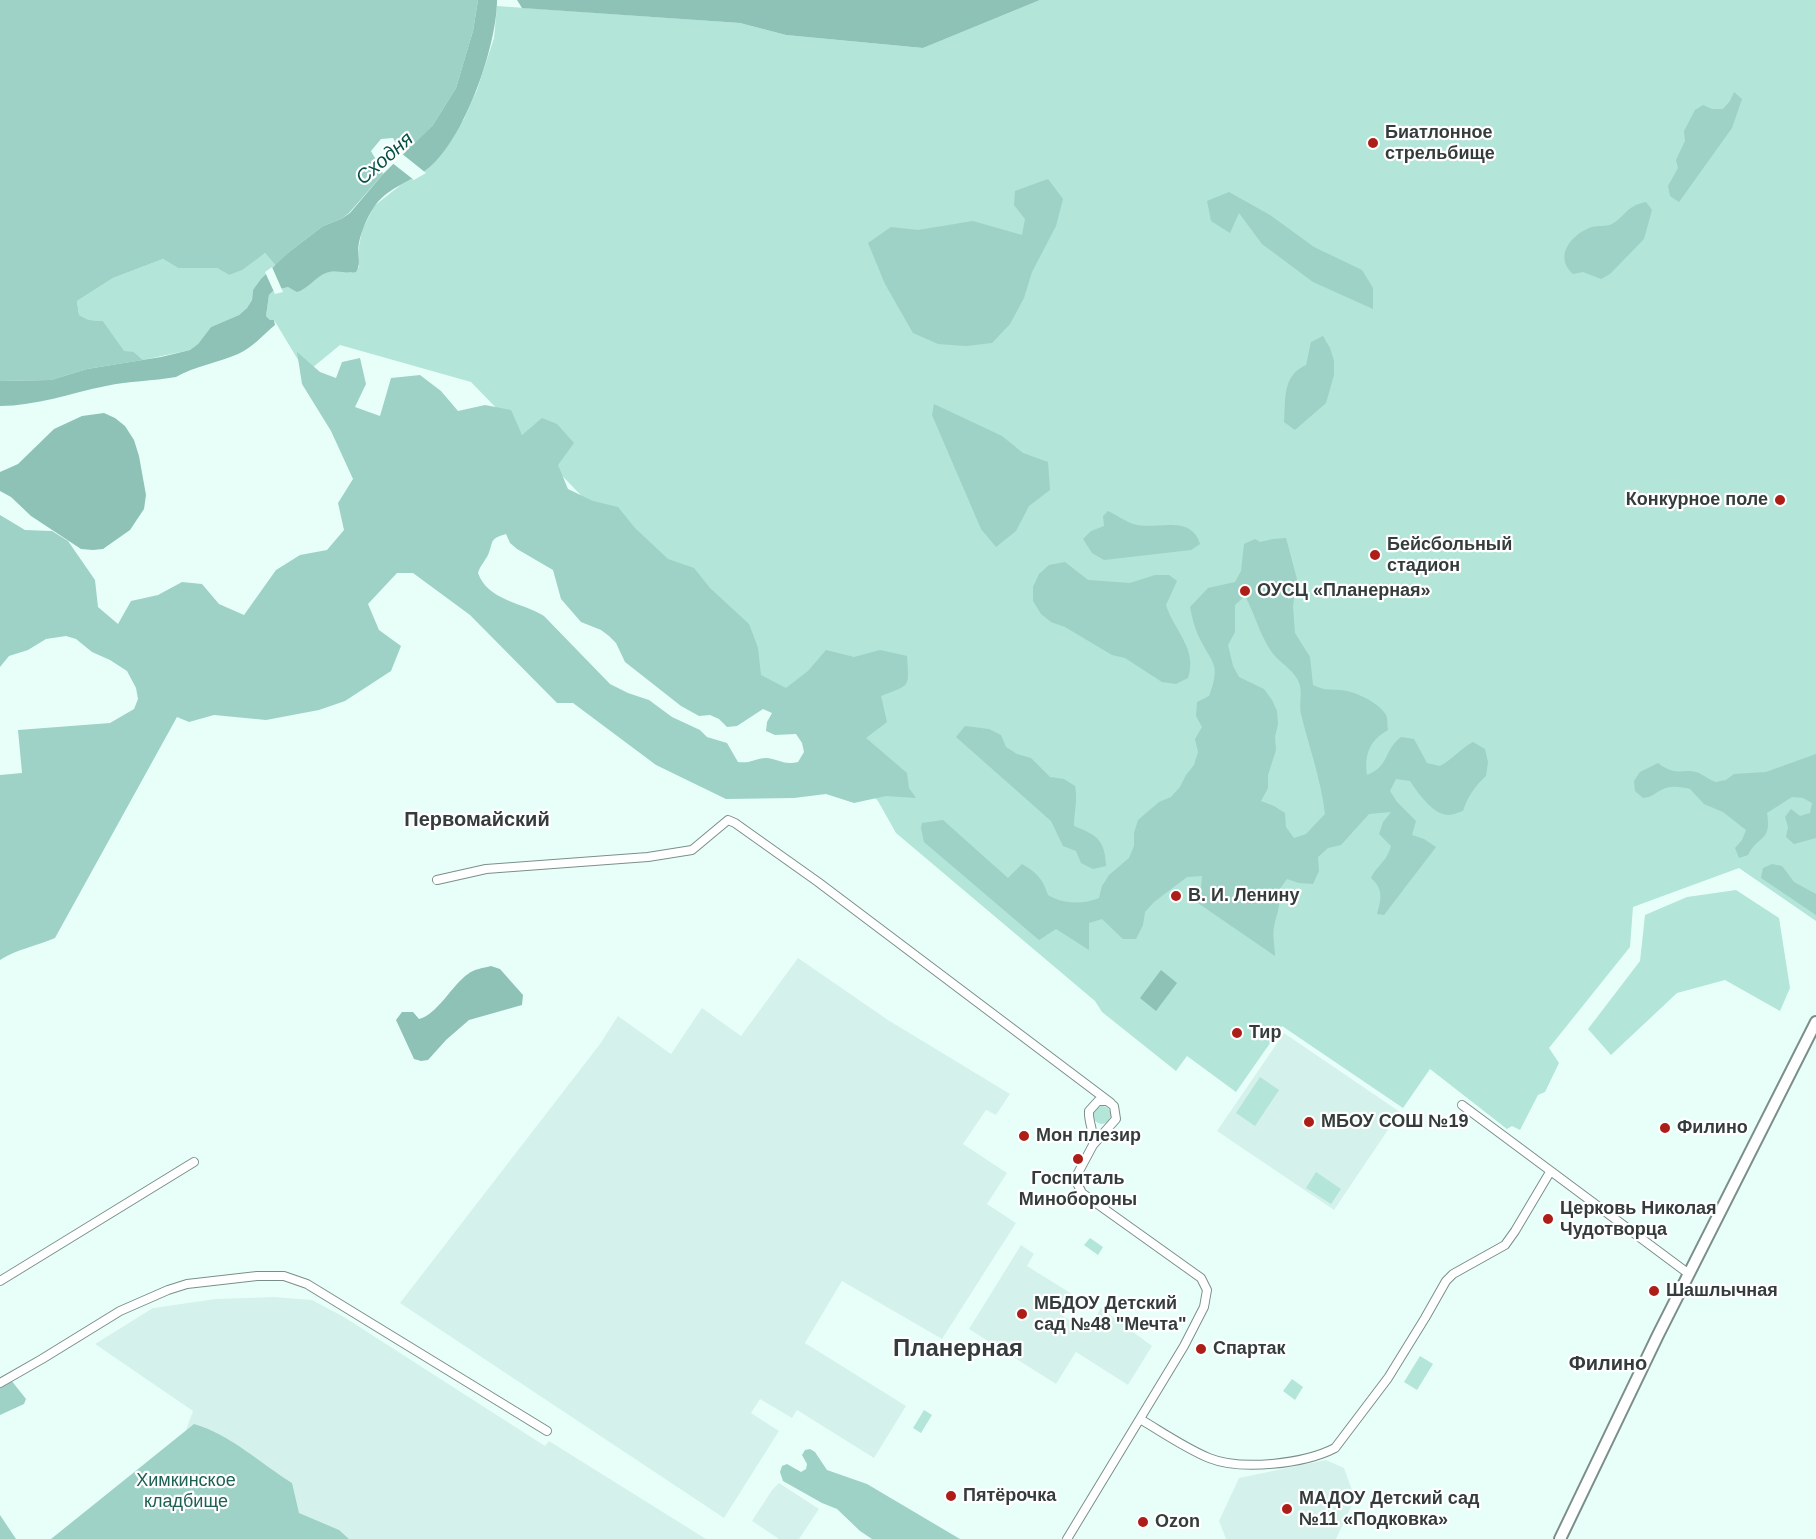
<!DOCTYPE html>
<meta charset="utf-8">
<style>
body{margin:0}
canvas{display:block;background:#e8fff9}
</style>
<canvas width="1816" height="1539"></canvas>
<script>
const g = document.querySelector('canvas').getContext('2d');
g.lineJoin = 'round';
function fill(path, color) { g.fillStyle = color; g.fill(path, 'evenodd'); }
function stroke(path, color, width, dash) { g.strokeStyle = color; g.lineWidth = width; g.lineCap = dash ? 'butt' : 'round'; g.setLineDash(dash || []); g.stroke(path); }
function drawText(font, color, halo, rows, align = 'center') {
  g.font = font + ' Arial,sans-serif'; g.lineWidth = 4.5; g.setLineDash([]); g.textBaseline = 'middle'; g.strokeStyle = halo; g.fillStyle = color; for (const [text, x, y, turn = 0] of rows) {
    g.save(); g.translate(x, y); g.rotate((+turn || 0) * Math.PI / 180); g.textAlign = isNaN(turn) ? turn : align; if (halo) g.strokeText(text, 0, 0); g.fillText(text, 0, 0); g.restore();
  }
}
fill(new Path2D(`
 M798 958 888 1020 1010 1094 996 1115 986 1110 963 1144 1007 1173 987 1204 1016 1223 942 1339 842 1281 805 1343 906 1406 874 1458 797 1410 792 1418 760 1399 751 1413 779 1431 724 1518 400 1303 600 1044 618 1016 671 1054 702 1008 741 1036Z
 M1284 1033 1400 1112 1334 1210 1217 1131Z
 M1021 1245 1034 1254 1027 1266 1072 1294 1060 1314 1087 1331 1101 1308 1152 1346 1128 1385 1076 1352 1056 1384 969 1329Z
 M274 1297 312 1300 344 1317 545 1446 549 1441 706 1539H331L186 1430 193 1411 95 1344 153 1308 216 1299Z
 M1326 1460 1344 1468 1355 1498 1336 1539H1226L1219 1521 1239 1478Z
 M779 1483 819 1509 799 1539H779L752 1521 772 1490Z`), '#d4f2eb');
fill(new Path2D(`
 M1040 0H1816V921L1739 868 1633 907 1630 947 1549 1048 1559 1063 1545 1092 1538 1095 1520 1130 1512 1126 1507 1129 1430 1069 1403 1108 1282 1026 1236 1092 1187 1056 1176 1071 1102 1012 1095 1001 896 833 878 801 471 382 340 345 306 373 274 320H270L266 316 269 295 273 291 288 287 297 291C304 290 308 285 313 280 325 270 337 270 351 273L359 267 358 252 362 230 374 206 402 184 427 169 464 119 477 90 494 38 497 6 740 23 786 35 923 48Z
 M265 253 276 266 253 290 252 300 247 308 239 315 211 327 198 344 190 350 143 360 134 352H124L103 321 89 320 79 315 77 301 113 278 163 259 178 268H217L229 275Z
 M1736 890 1779 918 1790 988 1780 1011 1725 980 1677 993 1611 1055 1588 1029 1640 961 1645 915 1687 897Z
 M1260 1077 1279 1090 1255 1126 1236 1113Z
 M1093 1115a9 9 0 1 1 18 0a9 9 0 1 1-18 0Z
 M1316 1172 1341 1189 1331 1204 1306 1188Z
 M1090 1238 1103 1247 1098 1255 1084 1245Z
 M1420 1356 1433 1364 1417 1390 1404 1382Z
 M1292 1379 1303 1387 1295 1400 1283 1391Z
 M924 1410 932 1415 921 1433 913 1428Z`), '#b3e5d9');
fill(new Path2D(`
 M0 0H478L473 31 456 88 433 125 407 151 398 148 393 138 381 139 371 151C375 159 381 165 383 174L349 213 341 219 323 226 289 252 276 266 265 253 242 270 229 275 217 268H178L163 259 113 278 77 301 79 315 89 320 103 321 124 351 134 352 143 360 87 369 51 380 0 381Z
 M1734 92 1742 99 1732 128 1679 202 1670 196 1668 186 1678 168 1676 160 1685 141 1684 131 1695 110 1703 105 1712 109H1723L1730 101Z
 M1048 179 1063 199 1056 226 1032 272 1024 298 1010 324 992 343 966 346 938 344 913 333 885 284 868 243 891 227 918 230 973 221 1022 235 1025 219 1014 205 1015 191Z
 M1229 192 1270 215 1314 247 1362 270 1373 288V309L1313 282 1262 244 1239 213 1230 233 1211 221 1207 201Z
 M1646 202 1652 210 1644 239 1610 274 1601 279 1583 272 1573 274C1554 257 1570 236 1589 228 1596 225 1606 227 1612 224 1626 216 1626 206 1646 202Z
 M1323 336 1330 348 1334 361V375L1326 403 1295 430 1284 422C1286 398 1282 376 1306 365L1311 342Z
 M297 352 320 372 336 378 342 362 360 358 366 384 355 407 380 416 391 378 420 375 441 391 458 411 485 405 511 410 522 435 542 418 557 424 574 443 558 465 568 489 593 501 618 507 635 528 668 559 694 568 710 588 749 624 758 648 761 675 786 688 808 671 826 650 854 657 880 650 907 656C909 689 911 684 881 696L887 722 866 738 907 773 909 788 916 798 886 796 854 803 826 794 794 798 726 799 656 765 573 703H557L470 615 413 573H397L368 604 379 630 401 646 391 671 345 701 319 710 266 720 214 715 189 722 177 717 55 938C37 946 17 949 0 960V775L22 773 18 730 110 723 134 709 138 699 136 688 127 671 110 660 92 652 76 639 66 636 46 639 28 650 9 656 0 667V515L25 530 52 531 68 541 95 580 98 607 118 624 131 601 158 595 182 582 202 584 219 604 244 615 276 570 300 555 327 550 344 530 338 503 353 479 331 431 302 384ZM506 534 510 543 517 549 553 570 561 599 581 622 601 630 609 636 616 643 625 662 681 706 699 716 710 715 719 719 727 727 737 726 763 709 772 713 767 722 766 731 775 735 796 734 802 743 804 752 798 762C784 765 780 760 768 758 756 757 752 764 738 762L727 743 707 737 700 730 672 717 649 700 628 693 610 684 544 616C522 602 488 601 478 573 480 566 485 561 488 555 494 542 488 539 506 534Z
 M934 404 1002 436 1023 453 1048 462 1050 490 1029 506 1016 531 996 547 981 529 932 415Z
 M1108 511C1116 515 1125 521 1133 524 1156 531 1191 513 1200 544L1191 550 1104 560 1092 553 1083 539 1091 531 1104 526 1103 516Z
 M1286 538 1297 579 1293 606 1295 633 1310 657 1313 685C1326 691 1327 689 1340 690 1354 691 1379 702 1386 715 1388 719 1387 725 1388 730 1370 740 1364 754 1367 775 1390 766 1383 751 1401 737L1414 739 1427 763 1440 766C1453 759 1460 749 1473 742L1485 749 1488 762 1486 776C1475 786 1468 796 1463 811 1459 812 1453 815 1449 815 1433 815 1418 793 1410 781L1396 779 1390 791 1397 802 1416 821 1412 835 1424 839 1436 847 1384 915 1377 914C1381 900 1384 889 1371 878 1378 864 1386 863 1391 846L1379 834 1383 822 1391 812 1369 814 1341 845 1328 848 1318 857 1319 871 1313 884 1299 883 1287 879 1279 890C1281 907 1277 912 1274 927 1272 935 1275 948 1275 956L1195 901 1201 889 1202 876 1187 877 1154 902 1145 912 1143 925 1136 939H1123L1102 919 1089 923V950L1056 929 1039 940 924 842 921 828 922 823 943 820 1008 878 1022 864C1036 872 1043 879 1048 895 1063 904 1082 905 1099 898L1102 886 1109 875 1129 858 1134 846V833L1138 820 1159 802 1171 797 1180 787 1186 775 1194 765 1198 752 1195 739 1202 727 1196 716 1197 702 1209 696C1222 663 1211 663 1198 635 1194 626 1192 617 1190 607L1208 588 1235 582 1241 571 1244 544 1255 539 1260 542 1273 539ZM1245 596C1255 614 1259 633 1271 651 1279 663 1297 671 1300 686 1302 695 1299 705 1301 714 1309 747 1321 779 1325 814L1306 834 1294 838 1286 827 1285 813 1274 806 1261 801 1268 788V775L1276 750 1275 737 1278 724 1277 711 1272 700 1264 689 1239 677 1233 666 1228 645 1235 632V605Z
 M1065 562 1088 580 1130 583 1155 575H1169L1177 581 1166 605C1174 631 1198 649 1188 678L1176 684 1162 682 1125 658 1112 655 1065 627 1051 622 1041 614 1033 601V587L1039 574 1049 565Z
 M965 726 989 729 1001 735 1006 747 1017 754 1031 758 1050 777 1064 779 1075 786C1078 800 1074 812 1074 826 1097 835 1105 840 1106 866L1093 869 1081 863 1076 851 1063 846 1051 821 956 737Z
 M1816 754V838L1794 844 1786 837 1788 827 1785 817 1791 809 1800 816 1810 813 1812 803 1803 798 1792 797 1767 813C1772 842 1758 835 1748 855L1739 858 1735 848 1742 840 1746 830 1723 812 1704 804 1690 789C1681 787 1670 785 1661 790 1654 794 1652 797 1643 798L1635 791 1634 781 1640 772 1658 763C1677 778 1683 767 1699 773 1705 776 1710 780 1716 782L1726 780 1734 774 1766 772Z
 M1772 864 1782 866 1794 882 1816 894V915L1761 878 1763 868Z
 M11 1380 26 1399 24 1404 0 1415V1387Z
 M194 1424C231 1435 260 1463 292 1483L299 1513 339 1530 349 1539H51Z
 M810 1449 815 1452 827 1470 867 1484 960 1539H872L860 1531 837 1509 822 1503 783 1481 780 1472 782 1466 787 1464 801 1472 806 1469 807 1464 802 1455 805 1450Z
 M0 1515 16 1539H0Z`), '#9ed2c6');
fill(new Path2D(`
 M478 0H497C497 46 464 142 426 170 409 182 386 189 374 207 366 219 359 236 358 250 358 258 361 264 356 272 345 274 337 269 326 273 315 277 308 289 297 292L288 287 273 291 269 295 266 316 270 320H274L275 325C263 335 253 347 238 354 218 363 195 366 176 377 153 381 129 381 106 386 71 393 36 406 0 406V381L51 380 87 369 161 357 190 350 198 344 211 327 239 315 247 308 252 300 253 290 261 279 289 252 323 226 341 219 350 213 383 174 433 125 456 88 473 31Z
 M517 0H1040L923 48 786 35 740 23 522 8Z
 M104 413 115 418 125 426 134 440 139 456 146 495 144 509 130 530 103 549 93 550 81 549 31 516 11 497 0 491V472L18 464 54 429 82 416Z
 M491 966 500 969 523 995 522 1005 469 1020 446 1040 428 1060 421 1061 414 1059 396 1020 402 1012H413L419 1019C436 1016 453 984 468 974 474 969 483 968 491 966Z
 M1161 970 1177 983 1156 1011 1140 998Z`), '#8ec2b6');
fill(new Path2D(`
 M401 153 426 173 414 180 391 162Z
 M272 267 283 292 275 294 265 272Z`), '#e8fff9');
const street = new Path2D(`
 M437 880 486 869 648 857 692 850 728 820 735 823 818 882 1111 1103
 M1462 1105 1689 1274
 M0 1281 194 1162
 M0 1383 42 1359 120 1311 168 1290 187 1284 257 1276H284L307 1284 547 1431
 M1140 1419C1162 1432 1185 1448 1209 1458 1241 1471 1304 1464 1335 1448L1388 1378 1425 1318 1446 1281 1453 1274 1505 1245 1515 1231 1550 1172
 M1067 1539 1184 1346 1204 1307 1207 1290 1201 1278 1082 1193 1076 1181 1078 1173 1093 1145 1116 1119 1114 1106 1107 1101H1098L1089 1111C1088 1123 1095 1132 1093 1145`);
const secondary = new Path2D(`
 M1560 1539 1658 1335 1816 1022`);
stroke(street, '#7b8f8a', 10);
stroke(secondary, '#7b8f8a', 14);
stroke(street, '#fff', 8);
stroke(secondary, '#fff', 10);
for (const [x, y, r, color] of [
 [1373,143,6,"#ae1e18"],
 [1780,500,6,"#ae1e18"],
 [1375,555,6,"#ae1e18"],
 [1245,591,6,"#ae1e18"],
 [1176,896,6,"#ae1e18"],
 [1237,1033,6,"#ae1e18"],
 [1309,1122,6,"#ae1e18"],
 [1665,1128,6,"#ae1e18"],
 [1024,1136,6,"#ae1e18"],
 [1078,1159,6,"#ae1e18"],
 [1548,1219,6,"#ae1e18"],
 [1654,1291,6,"#ae1e18"],
 [1022,1314,6,"#ae1e18"],
 [1201,1349,6,"#ae1e18"],
 [951,1496,6,"#ae1e18"],
 [1287,1509,6,"#ae1e18"],
 [1143,1522,6,"#ae1e18"]
]) { const dot = new Path2D(); dot.arc(x, y, r, 0, 2 * Math.PI); g.fillStyle = color; g.fill(dot); stroke(dot, '#fff', 2); }
drawText('bold 18px', '#343d3b', '#fff', [
 ["Биатлонное",1385,133],
 ["стрельбище",1385,154],
 ["Конкурное поле",1768,500,"right"],
 ["Бейсбольный",1387,545],
 ["стадион",1387,566],
 ["ОУСЦ «Планерная»",1257,591],
 ["В. И. Ленину",1188,896],
 ["Тир",1249,1033],
 ["МБОУ СОШ №19",1321,1122],
 ["Филино",1677,1128],
 ["Мон плезир",1036,1136],
 ["Госпиталь",1078,1179,"center"],
 ["Минобороны",1078,1200,"center"],
 ["Церковь Николая",1560,1209],
 ["Чудотворца",1560,1230],
 ["Шашлычная",1666,1291],
 ["МБДОУ Детский",1034,1304],
 ["сад №48 \"Мечта\"",1034,1325],
 ["Спартак",1213,1349],
 ["Пятёрочка",963,1496],
 ["МАДОУ Детский сад",1299,1499],
 ["№11 «Подковка»",1299,1520],
 ["Ozon",1155,1522]
], 'left');
drawText('18px', '#1d6155', '#fff', [
 ["Химкинское",186,1481],
 ["кладбище",186,1502]
]);
drawText('italic 20px', '#045145', '#fff', [
 ["Сходня",385,159,-41]
]);
drawText('bold 20px', '#343d3b', '#fff', [
 ["Первомайский",477,820],
 ["Филино",1608,1364]
]);
drawText('bold 24px', '#343d3b', '#fff', [
 ["Планерная",958,1349]
]);
</script>
